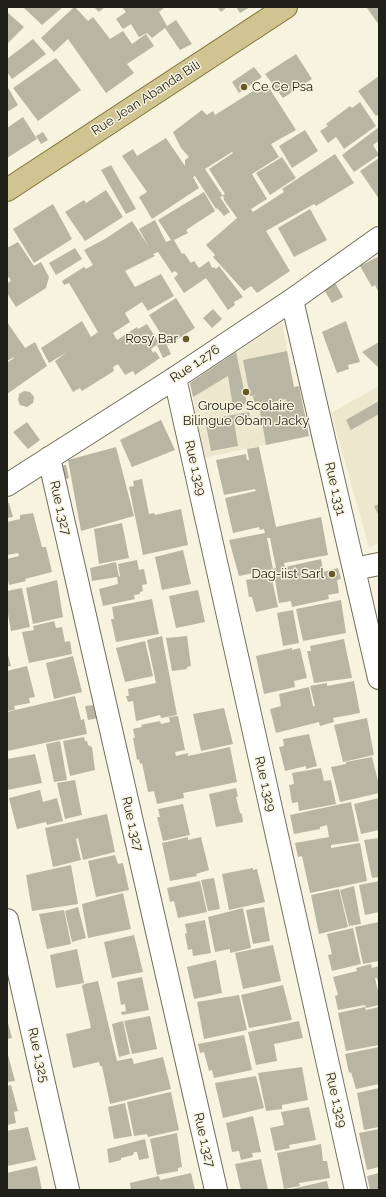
<!DOCTYPE html>
<style>
body{margin:0}
#map{position:relative;width:386px;height:1197px;overflow:hidden;background:#f7f3df;font-family:Raleway,sans-serif}
canvas{display:block}
.frame{position:absolute;inset:0;border:8px solid #201f18;pointer-events:none}
</style>
<div id="map">
<canvas width="386" height="1197"></canvas>
<div class="frame"></div>
</div>
<script>
const g = document.querySelector('canvas').getContext('2d');
g.lineJoin = 'round';
function fill(path, color) { g.fillStyle = color; g.fill(path, 'evenodd'); }
function stroke(path, color, width, dash) { g.strokeStyle = color; g.lineWidth = width; g.lineCap = dash ? 'butt' : 'round'; g.setLineDash(dash || []); g.stroke(path); }
function drawText(font, color, halo, rows, align = 'center') {
  g.font = font + ' Raleway,sans-serif'; g.lineWidth = 3; g.setLineDash([]); g.textBaseline = 'middle'; g.strokeStyle = halo; g.fillStyle = color; for (const [text, x, y, turn = 0] of rows) {
    g.save(); g.translate(x, y); g.rotate((+turn || 0) * Math.PI / 180); g.textAlign = isNaN(turn) ? turn : align; if (halo) g.strokeText(text, 0, 0); g.fillText(text, 0, 0); g.restore();
  }
}
fill(new Path2D(`
 M282 322 294 387 299 386 309 436 203 458 193 397 190 383Z
 M379 386V544L369 547 331 413Z`), '#ede7cd');
fill(new Path2D(`
 M23 7H63L42 25Z
 M72 7H75L88 21 93 17 110 39 123 31 132 44 146 34 154 46 127 64 134 73 106 93 68 39 54 52 41 38 73 8Z
 M94 7H105L99 12Z
 M122 7H165L159 12 167 26 176 20 192 44 180 50 165 28 152 38 147 33 139 37 131 24 123 29 116 19 126 12Z
 M217 7H227L221 12Z
 M236 7H250L240 13Z
 M369 7H379V25L367 8Z
 M7 12 24 27 7 44Z
 M33 39 46 54 12 79 7 72V59Z
 M296 54 312 79 283 98 265 74Z
 M56 58 81 90 38 121 13 88Z
 M254 67 262 77 239 93 232 82Z
 M379 76V114L376 116 358 91Z
 M266 83 296 130 271 144 279 157 252 174 267 199 251 209 253 212 284 192 282 189 335 154 354 183 316 206 314 204 266 231 290 271 257 293 251 286 244 291 213 257 215 255 206 245 237 218 224 200 223 195 225 194 209 169 233 153 232 152 205 169 223 196 220 197 230 212 224 216 217 208 216 209 195 176 193 177 199 188 152 219 139 197 147 192 122 156 133 149 137 156 166 138 185 166V160L189 157 181 148 173 132 202 110 207 115 213 111 215 115Z
 M7 86 18 105 7 112Z
 M360 102 376 126 344 149 336 137 328 143 320 131 328 126 326 124 350 106 352 108Z
 M23 117 37 139 7 158V128Z
 M379 127V141L373 145 379 155 354 172 342 155Z
 M305 130 318 151 292 168 279 146Z
 M43 132 48 140 41 144 36 136Z
 M282 157 296 178 270 195 256 173Z
 M379 158V199L360 171Z
 M111 165 136 209 126 214 101 170Z
 M106 190 123 217 85 241 65 212 84 200 86 203Z
 M204 192 215 211 186 230 188 233 174 240 182 254 184 253 191 263 194 261 199 268 209 261 212 268 214 267 216 269 219 266 243 297 234 302 235 305 228 310 206 278 184 293 174 278 178 274 175 271 172 273 158 252 153 254 155 256 125 271 135 287 161 274 174 296 148 311 142 302 125 313 130 322 113 333 117 340 137 327 138 329 147 324 159 343 151 349 153 353 155 351 160 358 135 375 133 371 125 375 118 364 113 367 114 371 82 391 80 388 73 392 55 361 67 352 49 363 41 348 82 321 91 337 98 332 69 283 64 285 62 281 84 267 86 269 93 265 84 250 105 239 132 221 149 247 139 229 155 220 166 242 171 240 158 220Z
 M53 204 72 239 34 263 13 229Z
 M310 209 327 240 294 257 278 228Z
 M18 242 34 266 41 262 49 277 46 288 16 307 7 293V283L11 281 9 277 7 278V248Z
 M75 248 82 259 56 275 49 263Z
 M377 257 379 260V293L375 285 372 287 360 266Z
 M334 281 343 297 332 303 323 288Z
 M176 298 195 328 168 345 149 315Z
 M213 309 222 319 212 328 203 318Z
 M346 321 360 362 348 365 349 369 337 373 322 332Z
 M7 322 25 348 35 342 47 366 7 394V363L14 358V357L7 361Z
 M165 341 171 354 163 358 157 345Z
 M379 342V368L362 352Z
 M287 351 294 387 299 386 309 436 266 445 259 406 286 401V399L255 406 253 396 258 395 250 396 243 360Z
 M236 352 247 404 233 407 228 376 193 397 190 383Z
 M24 391 30 392 34 397 33 403 27 407 20 405 18 400 19 394Z
 M379 401V414L351 430 346 420Z
 M249 412 250 419 234 422 238 446 211 451 205 420Z
 M161 420 175 450 132 467 120 440Z
 M27 422 40 440 28 449 13 432Z
 M116 447 134 516 81 531 68 460Z
 M259 447 276 527 321 517 328 555 284 563 285 567 321 559 323 569 306 572 307 576 338 568 341 579 337 580 339 593 328 595 329 599 292 607 291 601 279 603 273 569 276 568 270 538H267L273 569 239 576 229 540 265 533 264 529 260 530 259 527 233 533 225 498 256 491 255 489 224 495 216 460 246 454 247 460H249L247 449Z
 M66 465 69 478 63 480 60 466Z
 M142 479 149 514 154 513 155 515 181 509 188 545 143 555 129 487 134 486 133 481Z
 M7 503H9L13 517 7 518Z
 M379 504V516L374 506Z
 M33 513 42 547H46L52 572 25 579 26 581 9 585 7 575V559L19 556 18 553 7 555V522L20 519V515Z
 M122 523 129 558 99 564 94 529Z
 M183 550 191 584 162 590 155 557Z
 M137 560 139 570 144 569 147 584 142 585 143 591 140 592V594L134 595 135 599 103 606 99 589 118 584 117 577 92 581 90 568 116 562 119 577 120 576 118 564Z
 M271 575 278 607 256 612 252 597H249L246 580Z
 M57 580 63 617 33 624 26 588Z
 M22 588 30 627 11 631 7 608V591Z
 M198 590 205 622 176 628 169 596Z
 M152 599 159 634 116 642 111 619H114L112 607Z
 M341 600 346 633 303 641 296 609Z
 M293 610 299 643 283 646 277 613Z
 M54 621 56 628 62 627 65 642 70 641 72 654 29 663 22 632 34 630 33 626Z
 M162 636 177 715 161 718 160 715 136 721 133 701 128 702 126 696H129L128 689 156 683 147 640Z
 M187 636 191 666 187 667V669L172 671 166 638Z
 M344 639 352 678 314 683 307 651H311L310 646Z
 M145 641 153 676 125 682 116 648Z
 M292 648V650L300 648 307 678 294 681 295 687 264 694 256 656Z
 M7 651 11 666 7 667Z
 M73 656 82 692 54 699 46 663Z
 M27 666 35 697 29 698 30 703 14 706 15 710 7 711V671Z
 M354 681 360 713 333 718 334 722 320 726 319 722 276 733 270 709 281 706 279 694 309 687 313 706H315L310 686 327 683V686Z
 M75 696 81 720 84 719 87 734 7 751V712Z
 M95 705 98 718 88 720 85 706Z
 M224 708 233 744 201 751 193 714Z
 M178 716 185 750 175 752 176 756 188 753V756L230 747 237 782 183 793 184 798 157 804 154 791 148 792 142 763 140 764 139 759 137 760 133 738H135L133 729 142 727 141 725 160 721 161 724 170 722 169 717Z
 M367 718 374 755 343 762 334 725Z
 M309 734 317 766 306 769V766L285 771 279 747 284 746 283 739Z
 M84 737 85 741H87L88 745 92 747 95 770 70 776 63 741Z
 M60 741 67 780 54 782 46 744Z
 M35 754 42 783 7 790V759Z
 M372 757 379 785V793L340 802 331 767 346 764V762Z
 M321 768 324 781 331 780 336 804 299 811 298 802 292 803 289 785 294 784 292 773Z
 M75 780 82 815 65 819 57 783Z
 M236 788 238 797H236L240 813 242 814 243 822 216 827 209 794Z
 M40 790 43 802 57 798 63 821 47 825 46 822 17 829 9 798Z
 M379 798V830L361 834 354 804Z
 M351 802 359 841 331 845V848L360 843 367 881 310 893 302 856 298 857 295 843 329 837 327 825 320 827V829L294 834 290 815Z
 M183 804 190 835 163 841 157 817H160L158 809Z
 M107 814 115 852 83 860 78 838 76 839 81 860 53 867 45 828Z
 M188 837V840L201 837 209 870 196 874 197 876 170 881 162 843Z
 M379 838V877L372 878 364 840Z
 M115 855 118 864 123 863 129 890 96 897 88 861Z
 M71 865 78 904 32 911 26 875Z
 M253 868V870L257 869 265 902 229 910 222 874Z
 M214 878 220 909 208 911 201 880Z
 M200 881 207 912 178 918 174 901 170 902 167 888Z
 M379 881V912L365 915 359 885Z
 M354 886 361 924 349 926 340 890Z
 M339 889 348 927 319 934 311 895Z
 M123 893 131 929 88 938 82 904Z
 M78 907 86 938 72 942 65 911Z
 M264 907 270 941 253 944 246 910Z
 M243 908 251 948 230 953V949L215 952 208 917Z
 M64 910 71 944 47 949 39 914Z
 M205 920 211 953 193 956 192 949 188 950 185 934 187 933 185 924Z
 M379 922V961L363 964 355 927Z
 M353 928 361 964 332 971 328 955 332 954 327 934Z
 M134 935 143 972 112 978 104 942Z
 M273 945 281 981 243 989 235 953Z
 M77 949 84 983 56 988 50 955Z
 M216 960 222 993 194 999 187 967Z
 M371 964 372 968 379 966V986L377 978H375L379 996V1005L366 1008 365 1005 338 1010 335 996 338 995 333 977 357 971 356 968Z
 M142 977 149 1010 122 1015 121 1012 126 1011 125 1004 121 1005 117 982Z
 M98 981 117 1061 132 1058 134 1064 163 1057 171 1089 110 1104 102 1066H100L99 1062 73 1068 66 1034 91 1028 82 986 84 984Z
 M283 985 292 1020 249 1028 241 995Z
 M239 995 247 1030 204 1039 197 1002Z
 M365 1007 366 1010 379 1007V1045L346 1051 338 1013Z
 M150 1016 157 1049 132 1054 124 1021Z
 M7 1019 12 1038 7 1039Z
 M123 1021 130 1054 119 1057 112 1024Z
 M299 1021 303 1038 274 1044 277 1061 256 1065 248 1032Z
 M244 1035 252 1070 214 1078 212 1070 209 1071 204 1052 200 1053 198 1044Z
 M379 1047V1084L356 1089 351 1072 349 1073 345 1054Z
 M7 1051 15 1081 7 1082Z
 M302 1067 308 1100 282 1105V1109L266 1111 258 1073Z
 M256 1076 264 1108 223 1118 215 1083Z
 M11 1085 18 1111 14 1112 16 1123 7 1125V1086Z
 M379 1088V1127L364 1130 357 1093Z
 M171 1092 179 1130 148 1137 147 1134 134 1136 127 1102Z
 M125 1103 132 1136 114 1139 108 1107Z
 M309 1107 316 1140 289 1145 290 1148 275 1151 270 1128 284 1125 281 1112Z
 M253 1116 261 1152 252 1153 253 1157 241 1160 239 1151 232 1152 226 1123Z
 M28 1127 36 1160 7 1166V1131Z
 M379 1129V1167L367 1170 359 1133Z
 M177 1133 182 1167 178 1168V1171L157 1175 150 1139Z
 M145 1139 149 1158 139 1160 137 1152H134L133 1155 121 1158V1160L109 1163 107 1149Z
 M321 1144 323 1161H327L330 1178 299 1183 300 1186 284 1189 277 1153Z
 M261 1159 268 1190H241L235 1164Z
 M37 1166 42 1190H7V1173Z
 M191 1173 195 1190H131L130 1183 159 1176 160 1180Z
 M379 1173V1190H370L367 1176Z
 M327 1181 329 1190H291V1189Z`), '#b8b5a2');
const minor = new Path2D(`
 M292 300 379 678
 M175 378 356 1190
 M49 458 216 1190
 M7 485 175 378 292 300 379 238
 M354 569 379 564
 M7 920 68 1190`);
const major = new Path2D(`
 M7 190 286 7`);
stroke(minor, '#706d5c', 24);
stroke(major, '#7e7237', 24);
stroke(minor, '#fff', 22);
stroke(major, '#d0c591', 22);
for (const [x, y, r, color] of [
 [244,87,4,"#655a26"],
 [186,339,4,"#655a26"],
 [246,392,4,"#655a26"],
 [332,574,4,"#655a26"]
]) { const dot = new Path2D(); dot.arc(x, y, r, 0, 2 * Math.PI); g.fillStyle = color; g.fill(dot); stroke(dot, '#f7f3df', 1.5); }
drawText('13px', '#201f18', '#f7f3df', [
 ["Ce Ce Psa",252,87,"left"],
 ["Rosy Bar",178,339],
 ["Groupe Scolaire",246,406,"center"],
 ["Bilingue Obam Jacky",246,421,"center"],
 ["Dag-iist Sarl",324,574]
], 'right');
drawText('13px', '#201f18', '#f7f3df', [
 ["Rue Jean Abanda Bili",146,98,-33],
 ["Rue 1.276",195,364,-34],
 ["Rue 1.329",195,468,77],
 ["Rue 1.331",335,489,77],
 ["Rue 1.327",60,508,77],
 ["Rue 1.329",265,784,77],
 ["Rue 1.327",132,824,77],
 ["Rue 1.325",38,1055,77],
 ["Rue 1.329",336,1100,77],
 ["Rue 1.327",204,1140,77]
]);
</script>
